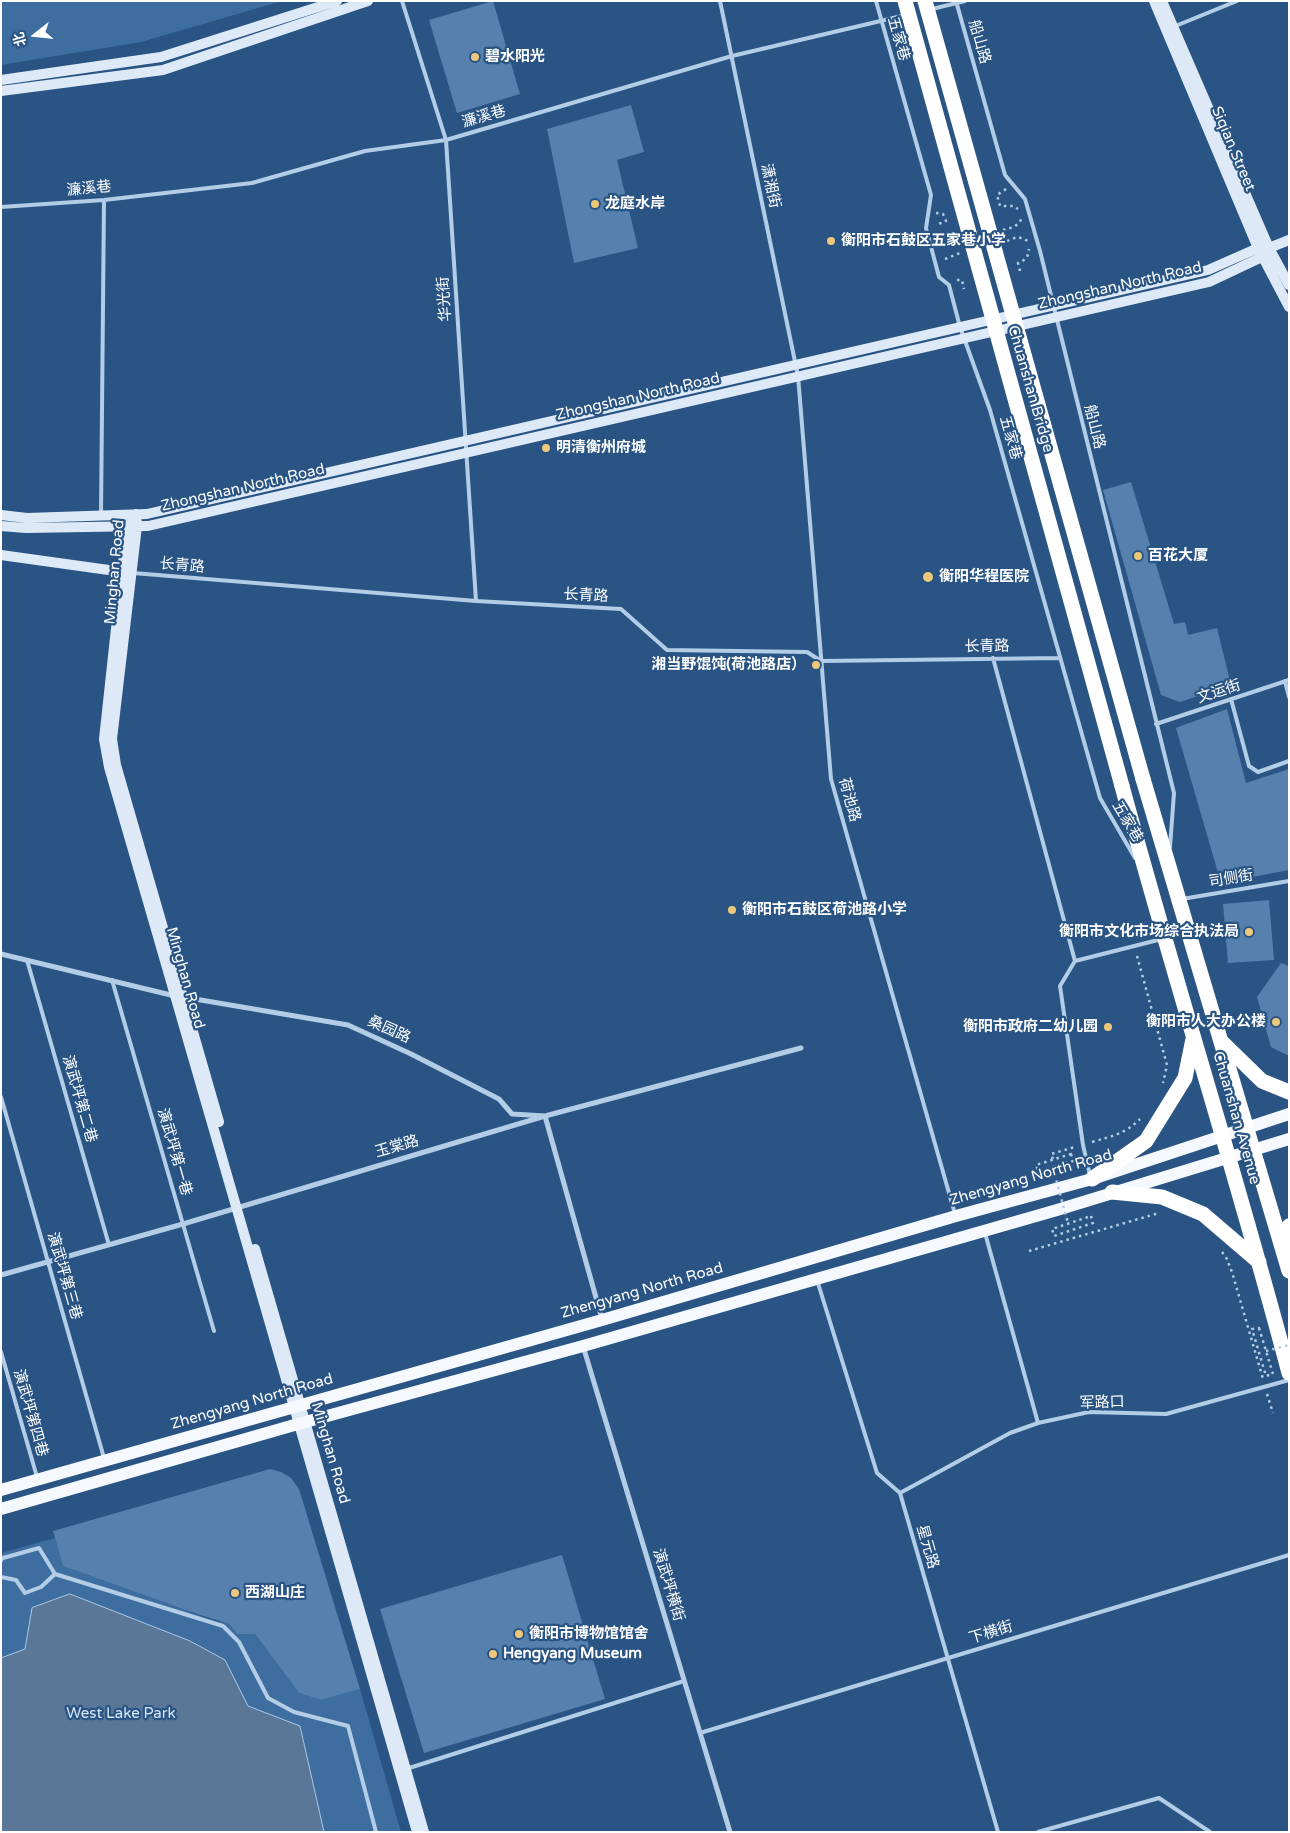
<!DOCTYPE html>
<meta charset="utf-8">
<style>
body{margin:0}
#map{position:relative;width:1290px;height:1833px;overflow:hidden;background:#295484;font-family:"Varela Round","Noto Sans SC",sans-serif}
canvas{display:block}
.frame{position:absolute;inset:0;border:2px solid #fff;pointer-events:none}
.north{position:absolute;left:10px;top:10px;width:50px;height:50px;-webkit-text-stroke:4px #295484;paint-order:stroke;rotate:254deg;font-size:14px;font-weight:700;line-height:20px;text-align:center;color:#fff}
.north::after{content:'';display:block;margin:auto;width:18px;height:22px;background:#fff;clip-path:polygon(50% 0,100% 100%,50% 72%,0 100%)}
</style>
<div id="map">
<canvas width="1290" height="1833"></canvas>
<div class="frame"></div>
<div class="north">北</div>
</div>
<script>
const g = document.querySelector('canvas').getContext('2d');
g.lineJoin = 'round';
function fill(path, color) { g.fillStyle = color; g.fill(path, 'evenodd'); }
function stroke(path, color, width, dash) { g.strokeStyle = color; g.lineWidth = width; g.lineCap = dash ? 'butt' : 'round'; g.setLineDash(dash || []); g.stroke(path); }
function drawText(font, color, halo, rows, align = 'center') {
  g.font = font + ' "Varela Round","Noto Sans SC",sans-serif'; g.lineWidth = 4.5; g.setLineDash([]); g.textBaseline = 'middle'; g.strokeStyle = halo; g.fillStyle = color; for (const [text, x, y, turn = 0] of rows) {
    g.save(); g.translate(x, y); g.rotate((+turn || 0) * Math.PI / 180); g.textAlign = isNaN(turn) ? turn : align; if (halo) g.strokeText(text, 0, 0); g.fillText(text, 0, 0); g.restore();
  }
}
fill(new Path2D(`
 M1 1H282L141 42 1 65Z
 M55 1538 63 1566 215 1621 229 1624 237 1634H255L299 1693 321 1700 360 1689 401 1832H1V1553Z`), '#3e6ea0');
const water = new Path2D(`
 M70 1594 190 1641 225 1660 248 1706 300 1726 324 1832H1V1658L25 1649 32 1608Z`);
fill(water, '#5a7798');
stroke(water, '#a9c8e7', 1);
fill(new Path2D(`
 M493 1 520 94 457 113 429 20Z
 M631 105 644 152 617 160 638 248 574 263 547 129Z
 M1131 482 1174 624 1185 622 1188 635 1217 628 1231 685 1180 702 1161 695 1103 490Z
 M1227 709 1246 783 1289 769V870L1221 883 1176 728Z
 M1269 900 1274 960 1228 963 1223 904Z
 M1281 963 1289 966V1056L1271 1047 1257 997Z
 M270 1469 281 1472 291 1478 299 1489 360 1689 321 1700 299 1693 255 1634H237L229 1624 188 1611 63 1566 53 1531Z
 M562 1555 605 1699 424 1753 380 1609Z`), '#5680ad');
stroke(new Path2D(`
 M1006 189 997 195 1000 206H1014L1018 209
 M936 213 943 214 946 221 936 225
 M1003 230 1014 227 1020 222 1021 219
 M1007 241 1017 237 1025 239 1027 241
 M941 245 956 242
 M945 259 960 253
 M1020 271 1018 263C1026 260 1028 257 1029 249
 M957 280H962L964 289
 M1129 928 1132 938
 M1137 956 1167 1065 1163 1083
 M1092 1142C1112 1136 1125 1134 1140 1119
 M1071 1154 1073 1161 1038 1171 1036 1165Z
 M1053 1159 1051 1154 1075 1147
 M1091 1216 1093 1223 1054 1236 1052 1229Z
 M1029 1251 1159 1213
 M1222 1252 1226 1257 1232 1272 1263 1379
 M1259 1328 1273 1374 1266 1376 1252 1329Z
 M1267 1394 1273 1413`), '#b4cde7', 2.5, [2.5, 4]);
stroke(new Path2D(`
 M402 1 446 140 476 601
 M720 1 798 376 831 779 955 1214
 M876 1 931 195 926 228 939 277 949 285 960 327 990 410 1100 798 1135 858
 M956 1 1005 175 1025 199 1040 251 1174 793 1170 847
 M932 9 965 1
 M1173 27 1237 1
 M1 207 104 200 252 183 365 151 446 140 732 56 906 15
 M101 515 104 200
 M133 573 476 601 621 609 667 650 807 652 821 661 1060 658
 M993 658 1075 961 1060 986 1083 1145 1090 1175
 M1285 681 1289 697
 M1231 699 1249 766 1258 772 1289 761
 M1156 724 1289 680
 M1182 899 1289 881
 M27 960 109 1245
 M1075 961 1162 939
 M112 980 214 1331
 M1 1097 104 1458
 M985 1233 1038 1423
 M817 1280 877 1473 900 1493 998 1832
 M1 1352 37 1477
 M900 1493 1010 1433 1038 1423 1089 1412 1166 1414 1289 1380
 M1 1560 3 1558 39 1548 55 1574
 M1 1577 16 1580 25 1593 41 1587 55 1574 223 1626 239 1642 268 1698 294 1712 348 1726 376 1832
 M700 1733 1289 1555
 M406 1769 684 1681
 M1038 1832 1159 1798 1210 1832`), '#b4cde7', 4);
stroke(new Path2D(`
 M1 954 175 996
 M183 997 348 1025 411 1054 499 1099 512 1114 545 1116 602 1319
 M1 1275 183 1224 545 1116 801 1048
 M583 1346 730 1832`), '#b4cde7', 5);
stroke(new Path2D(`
 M1154 1 1258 248 1289 307
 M1162 1 1269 248 1289 285
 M1 80 161 57 337 1
 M1 91 163 70 368 1
 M136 514 127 527 104 739 109 767 417 1832
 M136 514 137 526 112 739 116 765 219 1122
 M1 515 27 518 147 514 1208 270 1258 248H1269L1289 240
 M1 526 26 528 148 526 1209 282 1262 257 1269 248
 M1 555 123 572
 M255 1249 424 1832`), '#dde9f6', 10);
stroke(new Path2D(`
 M1 1490 602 1320 956 1216 1092 1179 1289 1114
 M1 1509 298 1424 583 1346 1057 1210 1289 1139`), '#f5f9fe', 12);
stroke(new Path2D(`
 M1143 779 1289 1271
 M1122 786C1175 982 1237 1176 1289 1373
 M1221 1041 1262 1081 1289 1092
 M1092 1179 1146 1141 1185 1078 1193 1039
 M1112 1192 1162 1197 1203 1214 1259 1262
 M1284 1250 1289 1226`), '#fff', 15);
stroke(new Path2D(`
 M1053 1168 1068 1223
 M1266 1351 1289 1345`), '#b4cde7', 2.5, [2.5, 4]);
stroke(new Path2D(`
 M905 1 1122 786
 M925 1 1143 779`), '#fff', 15);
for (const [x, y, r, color] of [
 [475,57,5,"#edc87b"],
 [595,204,5,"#edc87b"],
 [831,241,5,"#edc87b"],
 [546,448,5,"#edc87b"],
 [1138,556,5,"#edc87b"],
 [928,577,6,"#edc87b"],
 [816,665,5,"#edc87b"],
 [732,910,5,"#edc87b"],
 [1249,932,5,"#edc87b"],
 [1276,1022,5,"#edc87b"],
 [1108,1027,5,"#edc87b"],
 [235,1593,5,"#edc87b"],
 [519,1634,5,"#edc87b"],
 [493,1654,5,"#edc87b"]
]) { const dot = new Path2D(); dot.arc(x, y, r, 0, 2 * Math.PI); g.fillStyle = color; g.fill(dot); stroke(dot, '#295484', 2); }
drawText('15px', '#fff', '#295484', [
 ["五家巷",898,39,74],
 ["船山路",979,42,74],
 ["濂溪巷",484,117,-16],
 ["Siqian Street",1233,149,67],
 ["潇湘街",770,186,78],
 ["濂溪巷",89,189,-5],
 ["Zhongshan North Road",1120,286,-13],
 ["华光街",445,299,-94],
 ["Chuanshan Bridge",1030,389,74],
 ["Zhongshan North Road",638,397,-13],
 ["船山路",1094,427,76],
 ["五家巷",1010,438,74],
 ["Zhongshan North Road",243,488,-13],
 ["长青路",182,566,5],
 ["Minghan Road",115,572,-85],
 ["长青路",586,596,3],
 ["长青路",987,647,-1],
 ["文运街",1219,692,-18],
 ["荷池路",849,800,75],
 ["五家巷",1127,822,59],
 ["司侧街",1231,879,-9],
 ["Minghan Road",185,978,74],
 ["桑园路",389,1030,24],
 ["演武坪第二巷",79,1099,74],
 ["Chuanshan Avenue",1236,1118,74],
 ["玉棠路",397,1147,-16],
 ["演武坪第一巷",174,1152,74],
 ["Zhengyang North Road",1031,1178,-16],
 ["演武坪第三巷",64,1276,74],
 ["Zhengyang North Road",642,1291,-16],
 ["Zhengyang North Road",252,1402,-16],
 ["军路口",1102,1403,-2],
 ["演武坪第四巷",30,1413,74],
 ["Minghan Road",330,1453,74],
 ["星元路",927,1547,74],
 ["演武坪横街",668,1585,73],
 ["下横街",991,1633,-17]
]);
drawText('bold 15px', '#fff', '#295484', [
 ["碧水阳光",485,57],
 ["龙庭水岸",605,204],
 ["衡阳市石鼓区五家巷小学",841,241],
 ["明清衡州府城",556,448],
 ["百花大厦",1148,556],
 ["衡阳华程医院",939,577],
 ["湘当野馄饨(荷池路店）",806,665,"right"],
 ["衡阳市石鼓区荷池路小学",742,910],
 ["衡阳市文化市场综合执法局",1239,932,"right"],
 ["衡阳市人大办公楼",1266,1022,"right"],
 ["衡阳市政府二幼儿园",1098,1027,"right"],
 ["西湖山庄",245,1593],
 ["衡阳市博物馆馆舍",529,1634],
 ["Hengyang Museum",503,1654]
], 'left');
drawText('15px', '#d7e6f6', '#295484', [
 ["West Lake Park",121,1714]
]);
</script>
